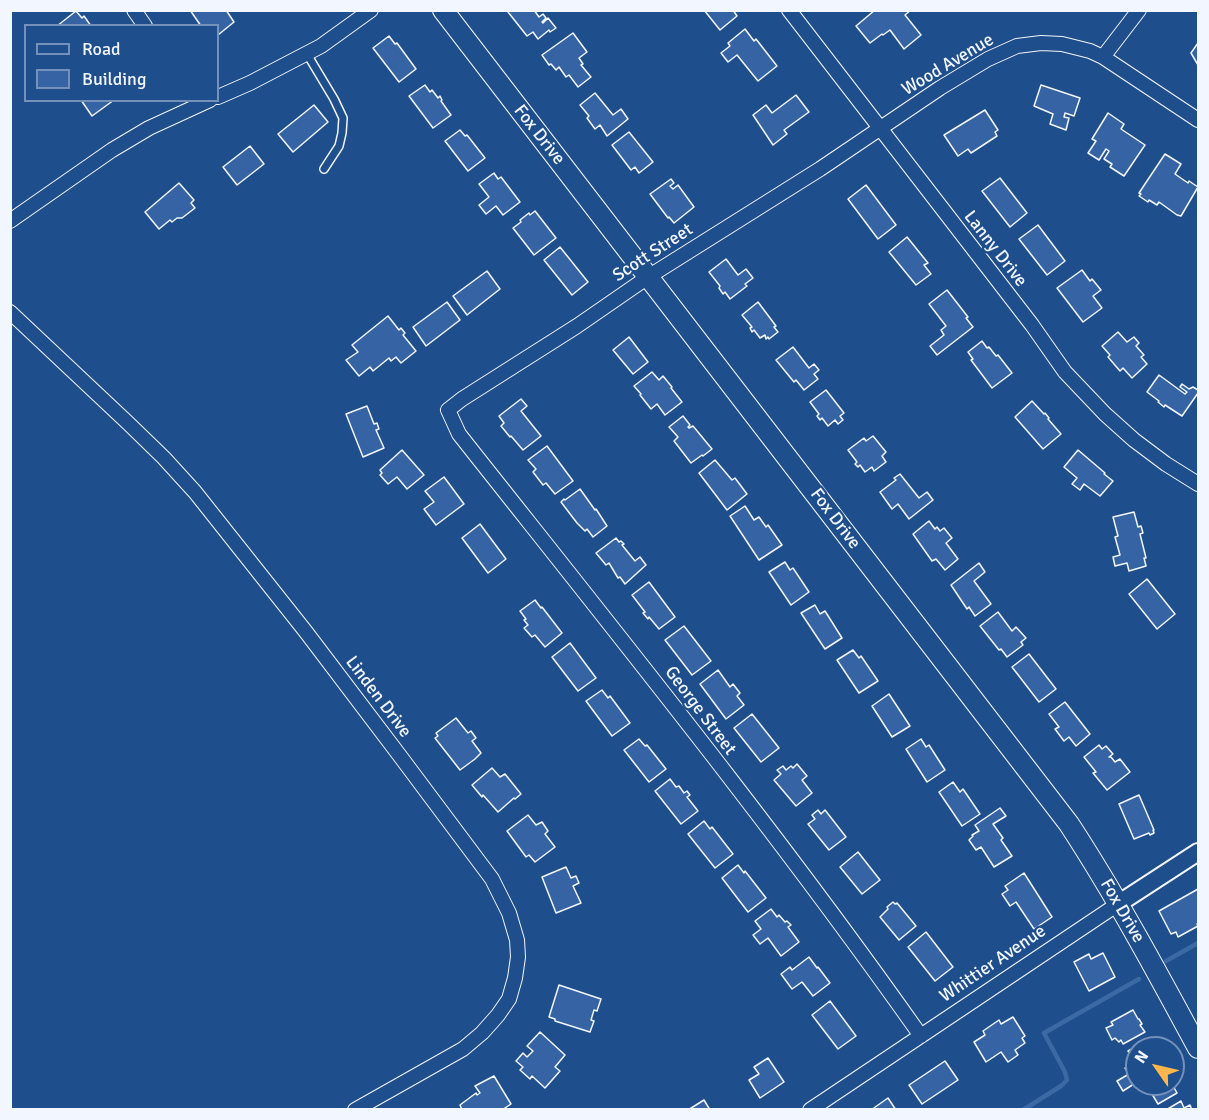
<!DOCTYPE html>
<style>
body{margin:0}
#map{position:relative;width:1209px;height:1120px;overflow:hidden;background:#1f4e8c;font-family:Signika,sans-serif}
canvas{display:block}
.frame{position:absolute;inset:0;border:12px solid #f2f6ff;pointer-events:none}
.legend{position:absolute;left:24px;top:24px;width:195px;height:78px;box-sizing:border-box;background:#1f4e8c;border:2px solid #7391ba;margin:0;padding:8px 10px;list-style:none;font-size:18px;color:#f2f6ff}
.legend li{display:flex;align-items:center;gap:12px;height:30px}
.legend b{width:30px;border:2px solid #7391ba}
.north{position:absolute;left:1125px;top:1036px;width:60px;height:60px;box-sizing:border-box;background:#1f4e8c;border:2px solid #7391ba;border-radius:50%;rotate:304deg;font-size:16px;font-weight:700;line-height:24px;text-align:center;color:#f2f6ff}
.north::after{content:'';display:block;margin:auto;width:21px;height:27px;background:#ffb74d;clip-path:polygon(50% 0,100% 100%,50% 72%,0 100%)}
</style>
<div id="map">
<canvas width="1209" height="1120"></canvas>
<div class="frame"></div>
<ul class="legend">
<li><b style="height:8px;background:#1f4e8c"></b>Road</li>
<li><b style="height:16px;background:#3563a3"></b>Building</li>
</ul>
<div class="north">N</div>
</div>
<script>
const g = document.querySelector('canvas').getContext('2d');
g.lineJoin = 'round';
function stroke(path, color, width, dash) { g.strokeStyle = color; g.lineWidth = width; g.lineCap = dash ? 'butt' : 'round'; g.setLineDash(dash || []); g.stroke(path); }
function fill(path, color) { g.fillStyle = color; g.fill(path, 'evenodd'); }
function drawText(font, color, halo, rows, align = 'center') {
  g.font = font + ' Signika,sans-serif'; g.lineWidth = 4.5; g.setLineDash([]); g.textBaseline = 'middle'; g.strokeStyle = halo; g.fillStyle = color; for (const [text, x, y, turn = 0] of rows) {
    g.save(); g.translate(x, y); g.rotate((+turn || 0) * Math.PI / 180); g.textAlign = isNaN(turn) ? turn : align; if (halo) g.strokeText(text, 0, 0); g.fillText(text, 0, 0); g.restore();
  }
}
stroke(new Path2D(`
 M1166 961 1198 943
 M1023 1110 1061 1086 1067 1080 1065 1072 1044 1033 1139 979`), '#3b69a3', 4.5);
const building = new Path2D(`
 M190 10H226L234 22 218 35V26H201Z
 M510 10H534L539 17 543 14 546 18 542 22 543 23 548 18 556 28 550 32 549 30 538 39 533 32 527 36 508 12Z
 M704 10H733L737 16 720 30Z
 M875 10H911L905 15 921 35 904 49 890 30 883 35 882 34 870 43 856 26Z
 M76 11 82 18 84 16 91 26H57Z
 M745 29 754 41 756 39 777 66 758 81 737 55 728 62 721 53 730 46 728 43Z
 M573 33 587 52 579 58 583 64 581 65 591 77 578 87 569 75 566 77 559 67 556 70 551 64 549 65 542 55Z
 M389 36 395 44 397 43 416 69 399 82 373 48Z
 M1198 43V65L1191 53Z
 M425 85 430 92 432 90 438 98 440 96 442 100 441 101 451 115 433 128 409 96Z
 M1041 85 1080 98 1074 116 1065 113 1064 117 1069 118 1066 130 1050 124 1053 114 1034 106Z
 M595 93 613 115 621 109 628 119 607 136 600 125 595 129 587 118 589 116 580 105Z
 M796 95 809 112 784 130 787 134 773 145 753 115 766 105 772 113Z
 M81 100H114L92 116Z
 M314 105 328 122 293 152 278 134Z
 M985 110 998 130 995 132 997 136 971 153 968 149 958 156 944 135Z
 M1108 113 1124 124 1121 129 1145 145 1124 176 1110 167 1112 164 1104 159 1109 151 1106 149 1099 160 1088 153 1096 141 1092 139Z
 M460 130 465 136 467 135 485 158 468 171 445 141Z
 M629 132 653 162 639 173 635 167 631 170 612 145Z
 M250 146 264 164 237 185 223 167Z
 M1165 154 1181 164 1175 174 1188 183 1189 181 1198 187 1181 216 1177 215 1159 202 1157 205 1149 200 1148 202 1139 196 1141 194 1139 193Z
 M494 173 498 179 501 177 520 202 503 215 496 206 486 214 479 205 489 197 479 184Z
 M1000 178 1027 213 1010 227 982 191Z
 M671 179 674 183 670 186 673 189 678 185 694 207 674 223 669 217 668 218 650 194Z
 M179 183 194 200 191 203 195 208 182 218H177L172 222 170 220 159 229 145 212Z
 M866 185 896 225 878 239 848 199Z
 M535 211 556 238 534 255 513 228 521 222 520 220 529 213 530 215Z
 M1038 225 1065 261 1047 275 1019 239Z
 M907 237 928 263 924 265 931 274 916 285 889 252Z
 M560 247 588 282 572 295 544 260Z
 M726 259 738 275 746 269 753 278 745 284 747 286 730 299 725 292 723 294 719 288 720 286 709 272Z
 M1082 270 1090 281 1092 279 1101 290 1093 296 1102 308 1083 322 1057 288Z
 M487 271 500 289 467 315 453 296Z
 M947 290 968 317 966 318 973 327 937 355 930 346 944 335 941 330 946 326 929 304Z
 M447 302 460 320 426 346 413 327Z
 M758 302 776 326 774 327 778 332 769 339 768 337 766 339 765 335 760 338 754 330 752 332 750 328 752 327 742 315Z
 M388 316 399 330 401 328 405 333 403 335 416 351 401 363 396 357 391 361 389 358 373 371 370 367 359 376 346 360 358 352 352 345Z
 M1118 332 1127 342 1134 337 1139 343 1136 346 1144 355 1141 357 1147 364 1132 378 1123 368 1120 371 1108 357 1110 355 1102 346Z
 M629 337 648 362 633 374 613 350Z
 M982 341 987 348 989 347 996 356 998 355 1012 373 992 388 971 360 973 359 968 352Z
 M793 347 809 368 814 364 819 370 814 374 818 379 804 390 796 380 794 382 776 360Z
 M652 372 659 380 663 376 672 387 671 388 682 402 665 415 657 404 651 409 640 395 641 394 634 386Z
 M1159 375 1185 394 1187 392 1180 387 1182 384 1189 389 1193 387 1198 390V393L1182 416 1165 405 1164 407 1158 402 1159 401 1147 392Z
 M826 390 844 413 840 416 843 420 838 424 835 420 828 426 822 418 820 420 817 416 819 414 810 402Z
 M521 399 527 406 521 411 541 436 523 450 511 436 510 437 501 426 504 423 499 416Z
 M1032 401 1044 414 1045 413 1049 418 1048 419 1061 434 1043 449 1015 417Z
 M367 406 374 424 377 423 379 429 376 430 384 448 363 457 346 414Z
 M683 416 690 425 688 427 689 428 693 426 712 449 703 456 702 455 691 463 674 441 678 437 669 427Z
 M873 436 886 452 882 456 886 462 874 471 872 467 865 472 860 465 858 467 855 464 857 462 848 450 864 438 866 441Z
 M547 446 573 481 555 494 546 483 543 485 533 472 536 469 528 460Z
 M402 450 424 475 407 489 397 477 388 484 380 475 382 473 380 470Z
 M1078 450 1105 473 1104 474 1113 481 1100 496 1084 484 1080 490 1072 484 1077 478 1064 467Z
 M715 460 732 480 735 478 747 494 727 510 699 473Z
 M900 474 919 498 927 492 933 500 909 519 898 504 892 509 880 492 896 480 894 478Z
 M444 477 464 504 436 525 424 509 434 502 425 491Z
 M580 489 595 510 596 509 607 526 593 537 587 529 585 531 577 523 561 502 564 499 565 500Z
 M745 506 754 520 759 517 766 527 768 525 782 545 759 560 730 516Z
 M1134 512 1138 527 1141 526 1143 533 1140 534 1146 558H1144L1146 566 1129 571 1127 563 1115 566 1113 557 1120 555 1115 537 1118 536 1113 517Z
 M929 521 935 529 937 527 940 531 944 528 952 538 946 543 958 559 945 570 936 559 932 561 913 534Z
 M480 524 506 559 488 573 462 538Z
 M616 538 619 542 621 541 624 544 622 545 635 561 640 557 646 565 625 584 620 577 618 578 609 563 606 565 596 553Z
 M785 562 790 570 793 568 809 592 791 605 769 572Z
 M979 563 985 572 974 581 991 604 975 616 969 607 967 609 951 585Z
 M1147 579 1175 614 1157 629 1129 594Z
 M649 582 675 617 659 629 649 617 648 619 643 613 645 612 632 595Z
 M535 600 541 608 542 607 562 633 545 647 535 635 532 637 524 628 528 625 524 620 526 619 520 611Z
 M815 605 820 614 825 611 842 638 825 649 801 613Z
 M998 612 1012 631 1016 627 1026 638 1021 642 1023 645 1007 657 1001 649 999 650 980 626Z
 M684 626 711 661 692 675 665 640Z
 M570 643 596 678 578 691 552 657Z
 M853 650 859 658 861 656 878 681 859 693 837 660Z
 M1029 654 1056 689 1039 702 1012 667Z
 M718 670 730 687 733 684 740 693 737 696 744 705 726 719 700 684Z
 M602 690 608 698 610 696 630 723 612 736 586 701Z
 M889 694 910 726 892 737 872 706Z
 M1065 702 1090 734 1076 746 1069 737 1064 741 1055 729 1059 727 1049 714Z
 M752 714 779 748 761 762 734 728Z
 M456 718 468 733 471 731 476 738 472 741 481 753 475 759 460 770 435 738 438 736 436 733Z
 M639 739 645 746 647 745 666 769 649 782 624 750Z
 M921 739 926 747 929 745 945 770 927 782 906 749Z
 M1099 745 1102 749 1106 746 1113 754 1109 757H1111L1115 762 1120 759 1130 772 1107 790 1093 773 1096 772 1084 757Z
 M797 764 807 776 802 780 812 793 796 806 774 780 781 774 777 770 783 766 786 770 791 766 793 768Z
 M492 768 500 777 505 774 521 794 515 799 514 798 498 812 483 795 482 797 472 785Z
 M670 779 676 787 679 786 684 793 687 791 690 795 687 797 698 811 681 824 655 791Z
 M953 782 960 792 963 789 980 814 962 826 939 792Z
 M1139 795 1154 830H1153L1154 833 1150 835 1149 833 1134 839 1119 804Z
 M1000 808 1006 816 993 824 1003 838 1001 840 1012 856 994 867 981 847 976 850 969 840 973 836 972 835 979 831 975 825Z
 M818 810 821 814 825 810 846 837 829 850 808 824 815 819 812 815Z
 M528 815 536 825 542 822 548 831 545 834 555 847 535 862 529 855 526 857 507 831Z
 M704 821 710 829 712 827 733 854 715 868 688 834Z
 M858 852 880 880 862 894 840 867Z
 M738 865 744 873 745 871 766 898 748 912 722 878Z
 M566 867 571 878 576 876 579 883 573 886 581 903 556 913 542 877Z
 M1024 873 1052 917 1034 929 1016 902 1010 906 1002 894 1008 890 1005 886Z
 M1198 889V923L1197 924 1198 926 1178 937 1176 932 1171 934 1159 911Z
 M893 902 895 904 897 903 916 926 899 940 880 917 888 909 887 907Z
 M771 909 777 917 779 915 785 922 787 921 791 925 788 927 799 942 781 956 768 938 760 944 753 935 761 929 755 921Z
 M926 932 953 967 935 981 908 947Z
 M1103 953 1115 977 1089 991 1074 962 1089 954 1091 959Z
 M809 957 817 968 818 967 830 983 813 996 802 982 792 989 781 974 790 967 792 970Z
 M559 985 601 999 597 1011 594 1010 591 1020 594 1021 590 1032 555 1021V1019L549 1017Z
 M830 1001 856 1036 838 1049 812 1015Z
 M1133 1010 1138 1019H1139L1142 1024 1140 1025 1145 1032 1123 1044 1121 1040 1119 1042 1115 1038 1112 1040 1106 1028 1113 1025 1111 1022Z
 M1013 1017 1025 1036 1022 1038 1025 1043 1015 1050 1018 1055 1008 1062 1001 1052 986 1062 974 1042 985 1035 983 1031 999 1020 1001 1024Z
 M540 1032 565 1055 555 1067 560 1071 545 1088 532 1076 530 1079 520 1070 523 1067 516 1061 523 1053 527 1057 533 1051 527 1046Z
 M1148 1040 1152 1048H1137V1082L1123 1091 1117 1081 1129 1074 1125 1068 1134 1063 1128 1051Z
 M768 1058 784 1082 760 1098 749 1080 759 1074 754 1067Z
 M945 1061 958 1080 922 1104 909 1085Z
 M494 1076 511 1104 502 1110H462L460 1105 476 1093 477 1095 480 1093 475 1086Z
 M1146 1084H1172L1177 1093 1158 1104Z
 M888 1098 896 1110H871Z
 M704 1100 710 1110H688Z
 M1181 1101 1184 1108 1190 1105 1192 1110H1166Z`);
fill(building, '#3563a3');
stroke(building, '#f2f6ff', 1.5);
const service = new Path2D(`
 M307 54 334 99 343 118 342 133 339 146 324 169`);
const minor = new Path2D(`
 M134 10 145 26
 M789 10 1032 325 1065 372 1105 414 1134 440 1166 464 1198 484
 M1103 57 1139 10
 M218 97 250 83 321 46 371 10
 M10 221 112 150 149 128 210 100
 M10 312 128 423 164 458 195 492 306 632 400 756 492 879 509 913 517 940 518 957 515 978 509 999 498 1015 482 1033 463 1049 355 1110
 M921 1036C780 836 626 645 474 453L459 434 448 410 462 399 577 326 648 277 820 169 940 88 988 59 1017 46 1041 43 1062 44 1090 51 1103 57 1198 120
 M810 1110 1118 904`);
const tertiary = new Path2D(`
 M1118 904 1198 852`);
const secondary = new Path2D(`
 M443 10 1069 824C1116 896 1157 972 1198 1048`);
stroke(service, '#f2f6ff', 10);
stroke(minor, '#f2f6ff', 16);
stroke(tertiary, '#f2f6ff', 20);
stroke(secondary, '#f2f6ff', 22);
stroke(service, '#1f4e8c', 7);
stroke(minor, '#1f4e8c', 14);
stroke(tertiary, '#1f4e8c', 16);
stroke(secondary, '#1f4e8c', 20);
drawText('18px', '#f2f6ff', '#1f4e8c', [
 ["Wood Avenue",948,65,-31],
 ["Fox Drive",539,135,52],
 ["Lanny Drive",995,249,52],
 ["Scott Street",653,253,-33],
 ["Fox Drive",835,519,53],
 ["Linden Drive",378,697,53],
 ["George Street",700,711,53],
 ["Fox Drive",1122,911,60],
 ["Whittier Avenue",993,964,-34]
]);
</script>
